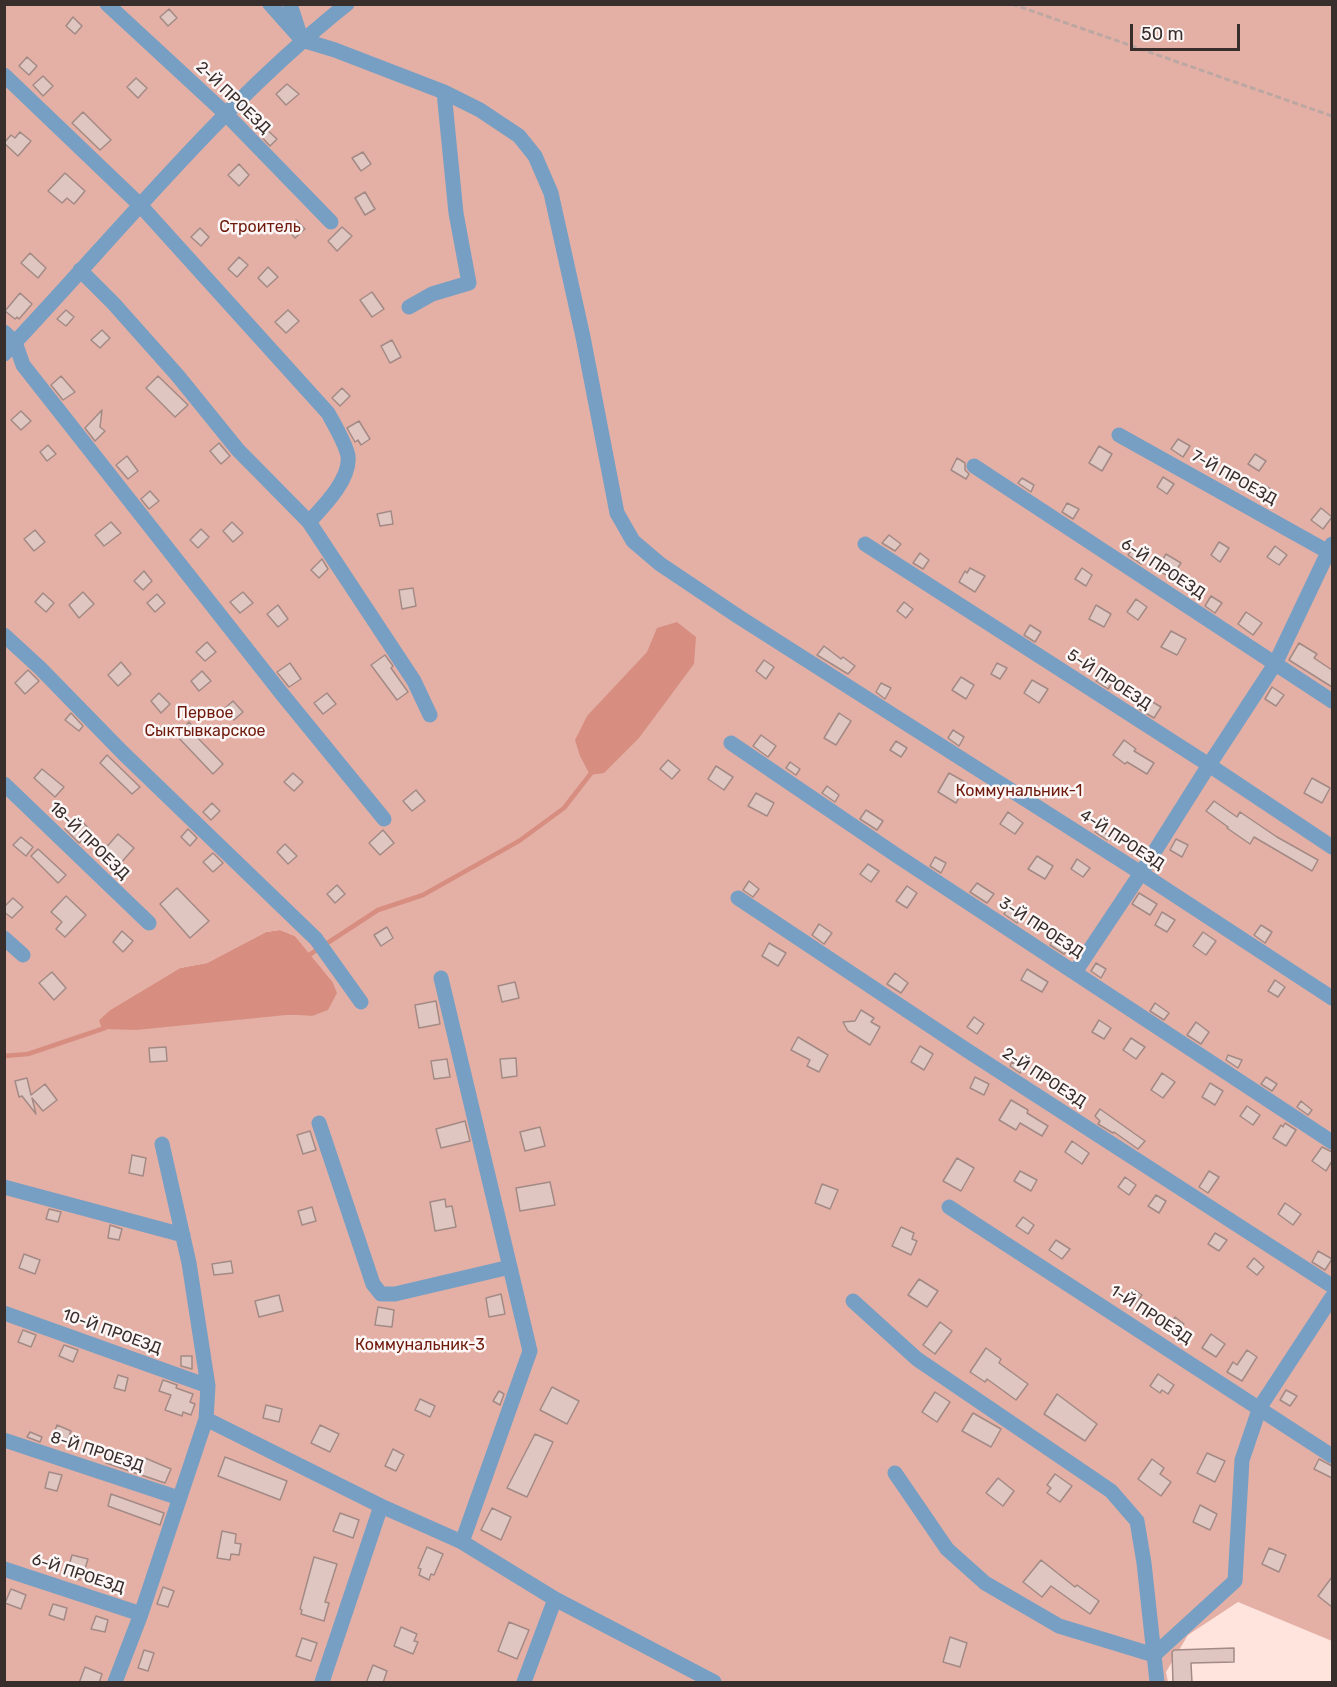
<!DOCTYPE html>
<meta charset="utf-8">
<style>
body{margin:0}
#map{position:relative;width:1337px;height:1687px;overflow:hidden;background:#ffe4de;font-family:Rubik,sans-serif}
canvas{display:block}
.frame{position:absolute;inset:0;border:6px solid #382e2c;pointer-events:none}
.scale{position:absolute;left:1130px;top:24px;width:110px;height:27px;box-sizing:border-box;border:3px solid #382e2c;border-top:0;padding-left:8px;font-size:18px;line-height:21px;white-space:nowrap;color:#382e2c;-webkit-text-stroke:4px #fcf7f6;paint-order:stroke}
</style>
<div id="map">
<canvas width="1337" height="1687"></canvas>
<div class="frame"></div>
<div class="scale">50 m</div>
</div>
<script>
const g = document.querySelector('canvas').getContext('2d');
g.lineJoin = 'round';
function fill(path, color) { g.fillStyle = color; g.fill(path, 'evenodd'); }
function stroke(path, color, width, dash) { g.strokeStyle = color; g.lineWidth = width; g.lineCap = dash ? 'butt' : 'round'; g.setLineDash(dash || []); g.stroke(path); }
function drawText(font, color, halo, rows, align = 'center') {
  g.font = font + ' Rubik,sans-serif'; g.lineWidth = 5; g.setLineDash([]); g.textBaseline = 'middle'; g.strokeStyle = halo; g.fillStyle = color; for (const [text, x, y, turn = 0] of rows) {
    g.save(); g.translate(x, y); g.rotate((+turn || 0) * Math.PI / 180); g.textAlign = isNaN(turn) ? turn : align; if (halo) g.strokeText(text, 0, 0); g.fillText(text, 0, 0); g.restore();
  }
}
fill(new Path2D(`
 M5 5H1332V1641L1238 1602 1188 1635 1166 1672 1168 1682H5ZM280 930 295 936 332 981 312 1016 287 1015 99 1020 110 1010 180 968 207 963 266 932Z`), '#e4b0a6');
fill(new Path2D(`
 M677 622 696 637 694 664 639 738 604 773 590 775 580 756 575 740 587 716 647 652 657 628Z
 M280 930 295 936 332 981 337 993 328 1010 312 1016 287 1015 136 1030 102 1029 99 1020 110 1010 180 968 207 963 266 932Z`), '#d78e80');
stroke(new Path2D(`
 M306 957 378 910 423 895 519 841 564 808 592 772
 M4 1056 28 1054 105 1028`), '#d78e80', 4.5);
const building = new Path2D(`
 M169 9 177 18 168 26 160 17Z
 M73 17 82 26 75 34 66 26Z
 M27 57 37 66 29 75 19 66Z
 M43 76 53 86 43 96 33 85Z
 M136 78 147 88 138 98 127 87Z
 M287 84 299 94 286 105 276 94Z
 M83 112 111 140 100 150 72 123Z
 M266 129 277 139 270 146 260 135Z
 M20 132 31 141 18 156 4 143 11 135 15 138Z
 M363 152 371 164 361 171 352 158Z
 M239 164 249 175 239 186 228 175Z
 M65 173 85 191 74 204 67 198 62 203 48 191Z
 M365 192 375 209 365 215 355 198Z
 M296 220 305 229 295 238 287 229Z
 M342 227 352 236 337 251 328 241Z
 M200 228 209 237 201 246 191 237Z
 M30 253 46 268 38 278 21 263Z
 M239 257 248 265 237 277 228 269Z
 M268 267 278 277 267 287 258 278Z
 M372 292 384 309 372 317 360 300Z
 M20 293 32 304 19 319 17 317 15 319 5 311Z
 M66 310 74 317 66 326 57 319Z
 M288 310 299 321 286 333 275 322Z
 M102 330 110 338 100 348 91 340Z
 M392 340 401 357 390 363 381 346Z
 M61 376 75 392 63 400 51 385Z
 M158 376 188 405 175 417 146 388Z
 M342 388 350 396 340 406 332 398Z
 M102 410 100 427 105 431 95 441 85 428Z
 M21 411 31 421 21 430 11 420Z
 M359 421 370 439 361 445 358 440 355 442 347 428Z
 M1178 439 1190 446 1183 457 1171 449Z
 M219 443 230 456 221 464 210 451Z
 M48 445 56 454 47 461 40 452Z
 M1099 446 1112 454 1102 471 1089 463Z
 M1255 454 1266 461 1259 471 1248 464Z
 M127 456 138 471 128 479 116 465Z
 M957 458 965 463V470L969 474 966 479 951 470Z
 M1163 477 1174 484 1167 494 1157 487Z
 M1022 478 1034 485 1031 492 1018 483Z
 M1265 485 1275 492 1267 503 1257 496Z
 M150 491 159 501 149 509 141 499Z
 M1067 503 1079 509 1073 519 1062 512Z
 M1321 508 1332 517 1323 529 1311 520Z
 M391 511 393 524 380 526 377 514Z
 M111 522 121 533 104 546 95 535Z
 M232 522 243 533 233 542 223 531Z
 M201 529 209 537 198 548 190 540Z
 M35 530 45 542 34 551 24 539Z
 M889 535 901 544 895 551 882 543Z
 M1219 542 1229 548 1220 562 1211 555Z
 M1275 546 1287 555 1279 565 1267 557Z
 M1134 547 1146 556 1141 564 1128 555Z
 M920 553 929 560 923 569 913 563Z
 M1166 554 1181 563 1171 578 1157 569Z
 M322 559 328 569 319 578 311 570Z
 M970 568 985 576 975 592 959 582 965 571 967 573Z
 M1082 568 1092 575 1086 586 1075 579Z
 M144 571 152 581 143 590 134 581Z
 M413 588 416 606 402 609 399 590Z
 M83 592 94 604 79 618 69 605Z
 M243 592 253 603 240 613 230 602Z
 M43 593 54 603 46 612 35 602Z
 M157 594 165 603 155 612 147 603Z
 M1211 596 1222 603 1215 613 1205 606Z
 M1136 599 1147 607 1138 620 1127 612Z
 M904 602 913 609 906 618 897 611Z
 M278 605 288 619 278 627 267 614Z
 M1096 605 1111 614 1104 627 1089 619Z
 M1246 612 1262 623 1253 635 1238 624Z
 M1030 625 1041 632 1035 642 1024 635Z
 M1171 631 1186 639 1177 655 1161 647Z
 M207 642 216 652 205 661 196 652Z
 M1299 643 1317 654 1314 658 1332 670V687L1289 660Z
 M824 646 841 659 843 657 855 666 848 674 817 655Z
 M385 655 393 666 391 668 408 692 397 700 371 665Z
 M764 660 774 667 766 679 756 671Z
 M121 662 131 674 118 686 108 675Z
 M290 663 301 679 289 687 277 672Z
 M997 663 1007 668 1000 679 991 674Z
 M28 670 39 681 25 694 15 683Z
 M202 671 211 681 199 691 191 681Z
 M1101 674 1113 681 1108 689 1096 681Z
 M961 677 974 685 966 699 952 690Z
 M1032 680 1048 689 1039 703 1024 693Z
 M881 683 891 688 885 699 876 692Z
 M1272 687 1284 695 1276 706 1265 699Z
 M159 693 170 704 161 713 151 701Z
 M327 693 336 704 323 714 314 703Z
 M1146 698 1161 707 1154 718 1139 709Z
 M233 701 243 712 234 720 224 709Z
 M71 713 83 726 79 731 65 720Z
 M839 713 851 721 836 745 824 738Z
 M189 722 199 733 195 735 223 764 213 774 176 735Z
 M953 730 964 737 959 746 948 738Z
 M761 735 776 746 768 757 753 746Z
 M1124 740 1136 749 1134 751 1154 763 1147 774 1127 762 1125 764 1113 755Z
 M896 741 907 748 901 757 890 750Z
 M107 755 140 787 132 794 100 763Z
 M668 760 680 770 672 779 660 769Z
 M790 762 800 769 796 775 786 768Z
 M716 766 733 777 724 790 708 779Z
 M42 769 64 787 55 797 34 778Z
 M293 773 303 782 294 791 284 782Z
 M949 773 967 783 956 803 938 792Z
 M1312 778 1330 788 1322 803 1304 793Z
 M827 786 839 795 835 802 822 793Z
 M416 790 425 801 412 811 403 801Z
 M756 793 774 803 767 816 748 806Z
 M1214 801 1237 817 1240 812 1277 837 1318 860 1312 871 1254 837 1250 844 1227 828 1228 827 1206 811Z
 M212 803 220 811 211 820 203 812Z
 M866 810 883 821 877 830 860 819Z
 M1008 812 1023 823 1015 834 1000 824Z
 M78 817 92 832 79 843 65 829Z
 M1098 828 1109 836 1107 840 1095 832Z
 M188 829 197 838 190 846 181 837Z
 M383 830 394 843 380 855 369 843Z
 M118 834 134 848 119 865 103 851Z
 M21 837 33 847 26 856 13 845Z
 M1176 839 1188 845 1182 857 1170 850Z
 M285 844 297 856 288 864 277 852Z
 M38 849 66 875 58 883 31 856Z
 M213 853 223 863 213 872 203 862Z
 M1037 856 1053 866 1045 879 1028 869Z
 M935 857 946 863 941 873 930 866Z
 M1077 859 1090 868 1083 877 1071 869Z
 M868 864 879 871 871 882 860 874Z
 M749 881 759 889 753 897 743 890Z
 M977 883 994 894 987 903 970 892Z
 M337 885 345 894 335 903 327 894Z
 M907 886 917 893 907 908 896 901Z
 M177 888 209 921 190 938 160 904Z
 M1139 893 1157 904 1150 915 1132 904Z
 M66 896 86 915 65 937 56 929 62 922 51 912Z
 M13 898 23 907 12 918 4 912V907Z
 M1008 908 1021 918 1017 923 1004 914Z
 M1162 912 1175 920 1167 932 1155 925Z
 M819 924 832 933 824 944 812 935Z
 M1261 925 1272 932 1265 943 1254 935Z
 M387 927 393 938 381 946 374 935Z
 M122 931 133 941 123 952 113 942Z
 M1203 932 1216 941 1206 955 1193 946Z
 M1054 938 1069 948 1064 954 1050 945Z
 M769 943 786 953 778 966 762 956Z
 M1096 963 1106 969 1101 978 1091 971Z
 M1027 969 1048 982 1042 992 1021 980Z
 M52 972 66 988 54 1000 39 983Z
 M895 973 908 983 901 993 887 984Z
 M1275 980 1285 987 1278 997 1268 991Z
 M515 982 519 998 502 1002 498 986Z
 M436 1001 440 1024 419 1028 415 1005Z
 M1155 1003 1169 1013 1164 1020 1150 1011Z
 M861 1010 874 1018 871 1022 880 1027 870 1045 848 1031 843 1022 855 1021Z
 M974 1017 984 1024 977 1034 967 1027Z
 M1099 1020 1111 1028 1104 1039 1092 1032Z
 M1196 1022 1209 1032 1201 1044 1187 1035Z
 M798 1037 828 1055 819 1072 807 1066 810 1060 791 1050Z
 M1131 1038 1145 1047 1136 1059 1123 1050Z
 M920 1046 933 1054 924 1070 911 1062Z
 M166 1047 167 1061 150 1062 149 1048Z
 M1228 1055 1242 1060 1238 1068 1226 1060Z
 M516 1058 517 1076 502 1078 500 1059Z
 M447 1059 450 1077 434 1079 431 1061Z
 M1012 1062 1023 1068 1020 1073 1010 1066Z
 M1162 1073 1175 1082 1163 1098 1151 1090Z
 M975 1077 989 1084 984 1095 970 1088Z
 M1266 1077 1277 1084 1272 1091 1261 1084Z
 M27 1078 31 1095 45 1084 57 1100 43 1111 32 1098 36 1114 22 1096 19 1097 15 1081Z
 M1210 1083 1223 1091 1215 1105 1202 1097Z
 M1011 1100 1028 1110 1027 1113 1048 1126 1042 1136 1020 1123 1016 1130 999 1120Z
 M1301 1101 1312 1110 1308 1115 1297 1107Z
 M1247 1106 1260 1115 1253 1125 1240 1116Z
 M1100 1109 1145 1141 1138 1149 1114 1132 1113 1133 1098 1124 1100 1121 1095 1116Z
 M465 1121 470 1141 441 1148 436 1129Z
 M1285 1123 1296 1130 1286 1146 1273 1138 1281 1125 1283 1127Z
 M540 1127 545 1146 525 1151 520 1132Z
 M310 1131 316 1150 303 1154 297 1135Z
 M1072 1141 1089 1153 1082 1164 1065 1152Z
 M1322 1147 1332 1152V1161L1326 1171 1312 1161Z
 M132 1155 146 1158 143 1176 129 1173Z
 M957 1158 974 1168 961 1191 943 1181Z
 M1020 1171 1037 1180 1031 1191 1014 1181Z
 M1209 1171 1219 1177 1208 1193 1199 1187Z
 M1125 1177 1136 1185 1129 1195 1118 1187Z
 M550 1182 555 1205 520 1211 516 1188Z
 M822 1184 838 1190 830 1209 815 1203Z
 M1156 1195 1166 1201 1159 1213 1148 1206Z
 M445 1199 446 1207 452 1206 456 1227 435 1231 430 1202Z
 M1285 1203 1301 1214 1293 1225 1278 1214Z
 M312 1207 316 1221 302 1225 298 1211Z
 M49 1209 61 1212 58 1222 46 1219Z
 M1023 1217 1034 1225 1028 1234 1016 1226Z
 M110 1225 122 1229 119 1240 108 1238Z
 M901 1227 914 1233 912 1239 917 1241 911 1255 892 1246Z
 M1215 1233 1227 1240 1219 1251 1208 1244Z
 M1056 1240 1070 1249 1062 1259 1049 1250Z
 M1318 1251 1332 1259 1325 1270 1312 1262Z
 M24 1254 40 1260 35 1274 19 1268Z
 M1254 1258 1264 1267 1257 1275 1247 1267Z
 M231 1261 233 1273 214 1275 212 1264Z
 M919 1279 938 1291 927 1307 908 1295Z
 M1133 1289 1142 1295 1135 1304 1126 1298Z
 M501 1294 505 1314 489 1317 486 1298Z
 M279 1295 283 1311 259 1317 255 1301Z
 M378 1307 394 1310 392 1327 375 1325Z
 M1175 1317 1184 1324 1177 1333 1168 1327Z
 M940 1322 952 1331 935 1354 923 1345Z
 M23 1330 36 1335 31 1347 18 1342Z
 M1211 1334 1225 1344 1216 1357 1202 1348Z
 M64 1345 78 1350 73 1362 59 1356Z
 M986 1348 1001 1359 999 1363 1028 1384 1016 1400 987 1379 985 1382 970 1372Z
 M1247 1350 1257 1357 1242 1381 1227 1372 1233 1362 1237 1365Z
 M181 1356H192V1369L181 1366Z
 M1158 1374 1174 1385 1168 1394 1162 1390 1160 1393 1150 1386Z
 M118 1375 128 1378 125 1391 114 1388Z
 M163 1380 177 1385 176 1388 193 1394 190 1402 195 1404 191 1415 183 1412 182 1416 165 1410 171 1395 159 1391Z
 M552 1387 579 1401 567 1424 540 1410Z
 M1286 1390 1297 1396 1290 1406 1280 1400Z
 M499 1391 504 1394 500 1405 493 1401Z
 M935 1392 950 1402 937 1422 922 1412Z
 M1057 1394 1097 1424 1085 1441 1044 1414Z
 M420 1399 435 1406 430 1417 415 1410Z
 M266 1405 282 1409 279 1422 263 1418Z
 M973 1413 1001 1429 991 1447 962 1431Z
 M57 1425 71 1431 66 1444 52 1439Z
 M320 1425 339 1434 330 1452 311 1443Z
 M30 1432 42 1437 40 1442 27 1437Z
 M535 1434 553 1442 527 1497 507 1488Z
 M393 1449 404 1455 396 1471 385 1466Z
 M110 1450 144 1460 145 1458 171 1469 165 1483 106 1463Z
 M1207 1453 1225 1461 1215 1482 1197 1473Z
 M225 1457 287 1481 280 1500 218 1476Z
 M1152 1459 1164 1468 1160 1474 1171 1482 1161 1496 1138 1479Z
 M1319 1459 1332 1466V1478L1314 1469Z
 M49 1472 62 1475 57 1491 45 1488Z
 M1055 1474 1072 1486 1060 1502 1047 1493 1051 1488 1047 1485Z
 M998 1478 1014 1491 1003 1506 986 1493Z
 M111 1494 164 1513 160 1525 108 1506Z
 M1200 1505 1217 1514 1210 1530 1193 1522Z
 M492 1508 511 1517 501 1540 481 1530Z
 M340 1513 359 1520 353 1538 333 1531Z
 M222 1531 236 1534 235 1543 241 1544 239 1555 231 1554 230 1560 217 1558Z
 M427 1547 443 1554 434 1575 431 1574 429 1580 419 1575 421 1569 418 1568Z
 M1269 1548 1286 1555 1279 1572 1262 1564Z
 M72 1555 88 1559 83 1575 81 1574 80 1580 66 1576Z
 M314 1557 337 1564 325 1602 329 1603 324 1621 301 1614 302 1610 300 1609Z
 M1041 1560 1075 1587 1077 1585 1099 1601 1090 1614 1051 1586 1042 1597 1023 1582Z
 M1332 1577V1607L1318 1596Z
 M163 1587 174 1591 168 1607 157 1604Z
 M11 1589 26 1595 21 1609 5 1603Z
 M53 1604 67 1608 64 1620 49 1615Z
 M96 1616 108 1620 105 1632 91 1629Z
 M509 1622 529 1630 517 1659 498 1651Z
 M401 1627 417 1634 414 1641 418 1642 413 1654 394 1646Z
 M950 1637 967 1643 960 1667 943 1662Z
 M302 1638 317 1643 311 1661 296 1656Z
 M1234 1648V1662L1191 1663 1192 1683H1173L1172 1652 1174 1650Z
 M144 1650 154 1653 148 1671 138 1668Z
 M373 1665 387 1671 383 1683H366Z
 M85 1667 102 1674 99 1683H79Z`);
fill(building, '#e0c6c0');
stroke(building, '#a38a85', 1.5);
stroke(new Path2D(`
 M1012 4 1332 116`), '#bca7a2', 3, [6, 3]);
stroke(new Path2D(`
 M107 4 226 114 331 222
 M270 4 302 40 335 50 444 92 480 110 519 136 535 156 551 193 583 337 617 513 633 541 660 564 739 617 1141 873 1332 998
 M290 4 299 32
 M4 75 141 206 328 413C334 424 346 444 348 456 351 479 323 507 309 522
 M80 270 114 304 178 376 238 450 309 522 414 681 430 715
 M409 307 432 294 469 283 456 213 444 92
 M4 332 15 342 23 365 282 694 384 819
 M4 354C116 236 219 106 347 4
 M1119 435 1332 554
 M974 466 1332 701
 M865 544 1209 765 1332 847
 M4 635 40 668 123 753 316 939 361 1002
 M731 743 896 855 1332 1142
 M4 784 149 923
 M738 898 968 1051 1332 1286
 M4 938 23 955
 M1075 972 1141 873 1209 765 1275 664 1332 544
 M441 978 530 1351 462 1542
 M319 1123 373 1284 381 1294H395L510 1267
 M4 1187 183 1235
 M949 1207 1332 1456
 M853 1301 917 1359 1111 1491 1137 1521 1144 1563 1154 1655 1059 1626 985 1583 947 1549 895 1473
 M4 1313 208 1386
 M206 1419 381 1506 462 1542 555 1599 714 1682
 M4 1440 179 1498
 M4 1569 141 1614
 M115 1682 141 1614 206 1419 208 1386 189 1263 162 1144
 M322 1682 381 1506
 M524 1682 555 1599
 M1157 1682 1154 1655 1235 1581 1242 1460 1260 1407 1332 1297`), '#779fc3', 15);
drawText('16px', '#382e2c', '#fcf7f6', [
 ["2-Й ПРОЕЗД",233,98,44],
 ["7-Й ПРОЕЗД",1234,478,29],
 ["6-Й ПРОЕЗД",1163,569,33],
 ["5-Й ПРОЕЗД",1109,680,33],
 ["4-Й ПРОЕЗД",1122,840,33],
 ["18-Й ПРОЕЗД",89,841,44],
 ["3-Й ПРОЕЗД",1041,928,33],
 ["2-Й ПРОЕЗД",1044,1078,33],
 ["1-Й ПРОЕЗД",1151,1315,33],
 ["10-Й ПРОЕЗД",112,1332,20],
 ["8-Й ПРОЕЗД",97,1452,18],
 ["6-Й ПРОЕЗД",78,1574,18]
]);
drawText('16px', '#6f1a0c', '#fcf7f6', [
 ["Строитель",260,227],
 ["Первое",205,713],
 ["Сыктывкарское",205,731],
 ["Коммунальник-1",1019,791],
 ["Коммунальник-3",420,1345]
]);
</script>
